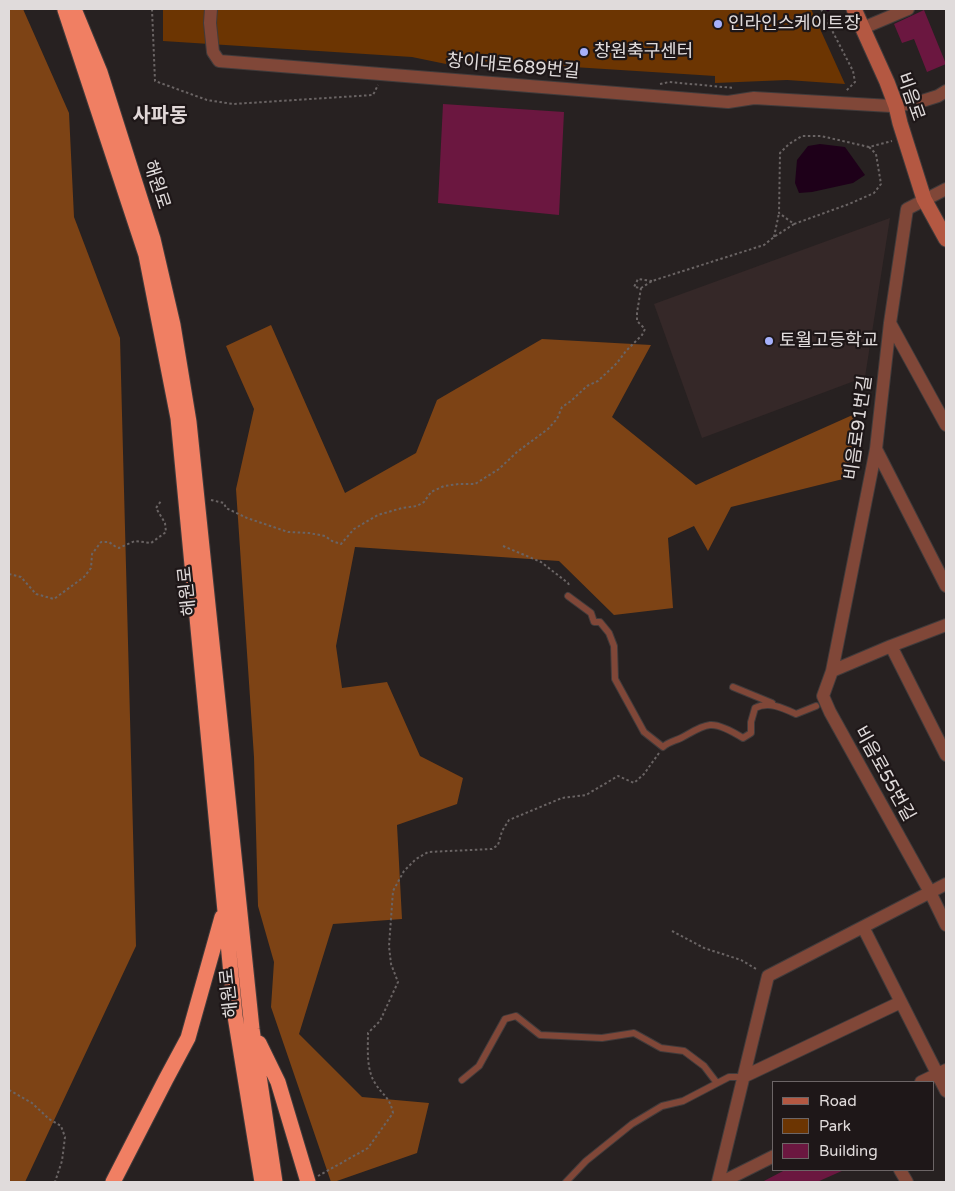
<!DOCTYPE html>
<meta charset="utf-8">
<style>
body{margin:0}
#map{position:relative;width:955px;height:1191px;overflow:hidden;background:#272121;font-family:"Varela Round",sans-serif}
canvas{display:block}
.frame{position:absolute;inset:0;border:10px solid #e0dbdb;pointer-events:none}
.legend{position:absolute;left:772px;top:1081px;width:162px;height:90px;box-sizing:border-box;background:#1e1718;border:1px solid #6c6566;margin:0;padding:6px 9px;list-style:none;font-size:15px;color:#e0dbdb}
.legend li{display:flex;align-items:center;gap:10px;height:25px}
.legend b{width:25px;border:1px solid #6c6566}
</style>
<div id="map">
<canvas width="955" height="1191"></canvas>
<div class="frame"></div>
<ul class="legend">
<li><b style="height:6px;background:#b45842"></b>Road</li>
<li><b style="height:14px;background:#6c3502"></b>Park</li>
<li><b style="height:14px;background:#6b1740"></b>Building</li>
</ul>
</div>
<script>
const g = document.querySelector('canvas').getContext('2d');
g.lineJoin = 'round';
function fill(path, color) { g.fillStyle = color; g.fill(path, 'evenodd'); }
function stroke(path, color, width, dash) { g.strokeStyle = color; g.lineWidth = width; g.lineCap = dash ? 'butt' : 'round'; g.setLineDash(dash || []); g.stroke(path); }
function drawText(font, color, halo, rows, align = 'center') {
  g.font = font + ' "Varela Round","Noto Sans KR",sans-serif'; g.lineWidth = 4.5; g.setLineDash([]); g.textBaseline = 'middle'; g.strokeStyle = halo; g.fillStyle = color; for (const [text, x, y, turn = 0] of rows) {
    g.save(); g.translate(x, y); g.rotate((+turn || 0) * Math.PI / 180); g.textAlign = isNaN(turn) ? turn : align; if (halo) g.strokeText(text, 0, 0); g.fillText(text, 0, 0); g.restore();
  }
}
fill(new Path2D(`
 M890 218 865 377 702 438 654 304Z`), '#352828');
fill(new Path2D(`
 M163 9H811L845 84 787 80 715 83V76L447 59 446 64 412 57 163 41Z`), '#6c3502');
fill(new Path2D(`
 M9 9H23L69 113 74 217 120 338 136 946 25 1182H9Z
 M271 325 345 493 416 453 437 400 542 339 651 345 612 417 696 485 857 413 847 478 731 507 708 551 694 526 668 538 673 608 614 615 559 561 355 547 336 646 342 688 387 682 420 756 463 778 457 804 397 825 402 919 333 924 299 1034 362 1097 429 1103 417 1153 334 1182H331L271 1007 274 962 258 906 254 757 236 489 254 409 226 346Z`), '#7d4315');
fill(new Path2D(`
 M820 144 845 147 865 175 853 183 812 192 799 193 795 183 797 160 808 146Z`), '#1e0019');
stroke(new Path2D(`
 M827 9 828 10`), '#1e0019', 3);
fill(new Path2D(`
 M924 10 946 64 927 72 914 39 902 43 894 24Z
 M443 104 564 112 559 215 438 203Z
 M785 1170H844L817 1182H762Z`), '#6b1740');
const lane = new Path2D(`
 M568 596 591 613 594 622H600L609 633 614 646 615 679 644 732 663 747C668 742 675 741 681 738 689 734 700 726 710 725 720 724 735 733 743 738L751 733V722L755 708C769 701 783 708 796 714L816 706
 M733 687 772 703
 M462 1080 479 1066 505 1019 516 1016 540 1035 602 1038 634 1033 661 1048 684 1051 704 1066 717 1083
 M566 1182 586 1161 632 1124 662 1106 683 1101 729 1077H743`);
const street = new Path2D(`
 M211 9 210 23 213 52 219 61 728 102 754 98 891 106 916 103 938 96 946 91
 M863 28 908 9
 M946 189 907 209 890 323 876 449 832 671 823 696 830 712 930 892 946 925
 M890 323 946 425
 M876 449 946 586
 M891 646 946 755
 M832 671 891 646 946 625
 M863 927 946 1091
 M743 1077 901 1002
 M921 1082 946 1070
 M900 1170 907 1182
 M718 1182 768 976 946 884
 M722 1182 774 1156`);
const secondary = new Path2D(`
 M854 9 887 82 896 106 900 123 924 199 946 239`);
const highway = new Path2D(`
 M74 9 100 72 153 239 173 325 189 422 252 1029 275 1182
 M65 10 146 255 178 418 235 1016 262 1182
 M259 1043 278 1082 308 1182
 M113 1182 166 1079 188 1038 222 917`);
stroke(lane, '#413b3b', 8);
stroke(street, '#413b3b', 14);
stroke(secondary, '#413b3b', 17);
stroke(highway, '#413b3b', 17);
stroke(new Path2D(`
 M152 9 155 81 207 100 233 104 373 95 378 85
 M821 9 853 71 855 82 846 91
 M660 84 669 82 734 88
 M869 147 876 154 881 184 874 193 849 204 794 224 779 213 780 153 789 144 802 136H821L869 147 892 141
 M774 237 779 213
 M652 281 638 279 634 287 641 288 652 281 764 245 774 237 794 224
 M211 500 224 503 226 508 247 518 288 532 309 533 325 536 332 541 341 544 354 529 378 515 402 508 417 506 424 502 431 492 444 486 459 484H475L499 469 517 452 548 429 557 419 562 407 571 401 587 386 598 381 617 363 626 351 642 335 645 329 637 321V313L641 288
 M503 546 541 562 568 583 570 587
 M9 574 21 577 36 594 54 599 84 577 91 568 92 554 101 542H109L116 547 119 548 135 541 151 543 166 532 165 523 156 508 161 501
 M672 931 704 948 741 960 758 970
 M9 1090 32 1103 49 1119 61 1126 65 1137 62 1161 55 1182
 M318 1176 368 1148 393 1113C390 1097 382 1095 375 1083 366 1069 368 1049 368 1033L380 1021 398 982 391 964 389 946 393 891 404 871 416 859 428 852 492 849 498 845 502 831 509 820 562 798 586 795 618 776 634 783 644 774 659 753`), '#6a6464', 2, [2.5, 2.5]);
stroke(lane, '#804738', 6);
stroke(street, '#804738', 12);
stroke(secondary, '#b45842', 15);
stroke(highway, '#f07f63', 15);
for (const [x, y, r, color] of [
 [718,24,5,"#a6b1fc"],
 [584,52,5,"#a6b1fc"],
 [769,341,5,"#a6b1fc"]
]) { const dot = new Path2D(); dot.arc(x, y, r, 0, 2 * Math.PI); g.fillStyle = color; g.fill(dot); stroke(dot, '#1e1718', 2); }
drawText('18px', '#e0dbdb', '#1e1718', [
 ["인라인스케이트장",728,24],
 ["창원축구센터",594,52],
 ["토월고등학교",779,341]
], 'left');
drawText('18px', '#e0dbdb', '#1e1718', [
 ["창이대로689번길",513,67,5],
 ["비음로",910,97,71],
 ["해원로",156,185,72],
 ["비음로91번길",859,428,-82],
 ["해원로",188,591,-96],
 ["비음로55번길",884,774,61],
 ["해원로",230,993,-96]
]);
drawText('bold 20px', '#e1d8d8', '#1e1718', [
 ["사파동",160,117]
]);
</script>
